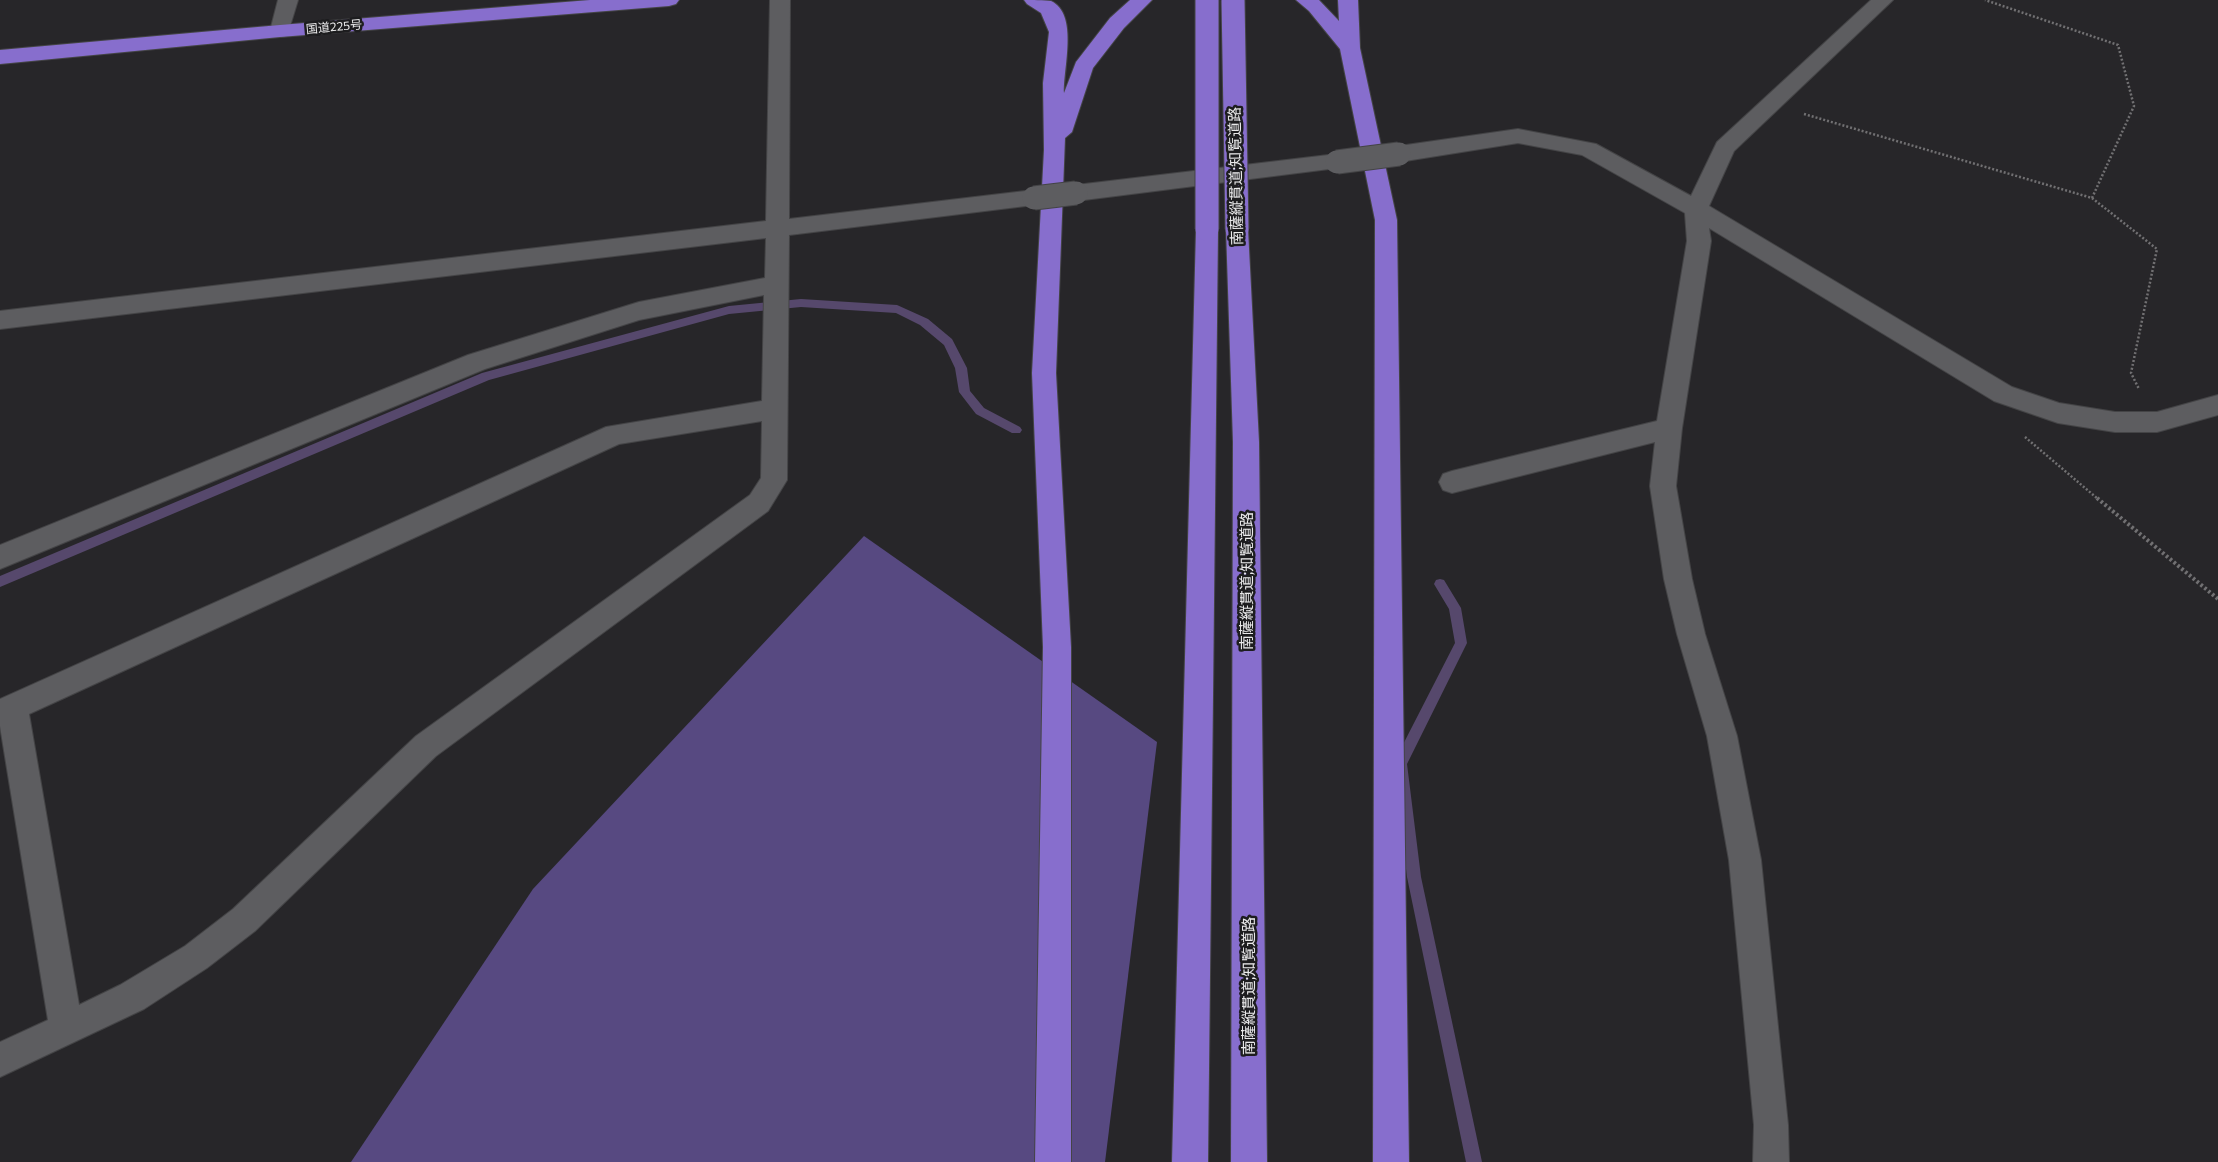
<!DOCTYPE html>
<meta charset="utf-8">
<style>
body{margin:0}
canvas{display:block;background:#272629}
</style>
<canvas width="2218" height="1162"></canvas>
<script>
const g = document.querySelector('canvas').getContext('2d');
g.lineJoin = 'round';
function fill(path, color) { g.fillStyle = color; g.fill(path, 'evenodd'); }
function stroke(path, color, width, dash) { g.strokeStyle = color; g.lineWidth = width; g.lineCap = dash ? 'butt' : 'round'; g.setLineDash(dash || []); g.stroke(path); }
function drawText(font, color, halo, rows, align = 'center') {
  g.font = font + ' Commissioner,"Noto Sans JP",sans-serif'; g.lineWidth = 5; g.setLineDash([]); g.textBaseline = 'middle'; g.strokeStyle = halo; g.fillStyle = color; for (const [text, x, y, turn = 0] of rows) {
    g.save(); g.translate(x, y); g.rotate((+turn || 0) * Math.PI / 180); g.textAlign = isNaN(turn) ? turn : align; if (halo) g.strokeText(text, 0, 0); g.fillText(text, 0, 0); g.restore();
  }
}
fill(new Path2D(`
 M864 536 1157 742 1105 1162H351L533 889Z`), '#574981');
fill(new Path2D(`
 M801 299 897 305 928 319 952 339 967 368 970 391 984 408 1020 427 1022 430 1020 433H1012L976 414 959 392 955 368 944 345 920 325 896 313 801 307 729 314 489 380 0 587V576L482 373 729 306Z
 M1440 579 1444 580 1461 608 1467 643 1407 764 1421 877 1482 1162H1466L1407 877 1393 764 1455 643 1449 609 1434 584 1436 580Z`), '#56486c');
const minor = new Path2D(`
 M278 0H298L287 36 280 37 273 36 270 31Z
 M770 0H790L789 219 1034 190 1042 192 1045 198 1042 204 789 235 787 480 768 511 436 756 255 931 207 968 144 1009 0 1077V1042L48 1020 0 726V699L606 427 762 401 764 295 639 320 485 369 0 569V545L468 355 639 302 765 278 766 238 0 329V311L766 221ZM762 421 761 478 750 495 416 736 233 909 185 946 120 985 79 1005 29 714 619 444Z
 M1871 0H1893L1734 151 1709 206 2012 387 2059 403 2115 412H2157L2218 395V415L2157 432H2115L2058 423 1994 401 1709 228 1711 241 1682 428 1676 486 1692 579 1705 634 1737 736 1761 860 1788 1125 1789 1162H1753L1754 1125 1729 860 1707 736 1677 634 1664 579 1650 486 1655 442 1452 493 1443 490 1439 482 1443 474 1452 471 1657 421 1687 241 1685 213 1582 155 1518 143 1399 162 1391 159 1388 154 1391 149 1399 146 1518 129 1596 144 1691 196 1717 142Z
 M1337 154 1345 157 1348 162 1345 167 1076 201 1068 199 1065 193 1068 187 1076 185Z`);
const highway = new Path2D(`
 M590 0H679L676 4 669 6 280 37 0 64V50L280 25Z
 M1024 0C1032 0 1044 0 1051 1 1079 14 1063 69 1064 93L1076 62 1110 18 1130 0H1152L1124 28 1093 68 1072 132 1065 138 1056 373 1071 647V1162H1035L1043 647 1032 373 1044 150 1043 83 1049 32 1041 13 1027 4Z
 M1296 0H1319L1339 21 1338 0H1358L1360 48 1397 220 1409 1162H1373L1375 220 1340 49 1309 11Z
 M1207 221 1215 223 1218 229 1208 1162H1172L1196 229 1199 223Z
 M1237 221 1245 223 1248 229 1259 442 1267 1162H1231L1233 442 1226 229 1229 223Z`);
stroke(minor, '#444446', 2);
stroke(highway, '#444446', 2);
stroke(new Path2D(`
 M1804 114 2092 198 2134 106 2118 45 1985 0
 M2092 198 2157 249 2131 373 2139 389
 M2025 437 2098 499`), '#717072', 2.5, [2, 2]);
stroke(new Path2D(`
 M2097 498 2218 599`), '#717072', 4, [2.5, 2.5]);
fill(minor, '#5d5d60');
fill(highway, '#876ecd');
const minorBridge = new Path2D(`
 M1337 162 1399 154
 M1034 198 1076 193`);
const highwayBridge = new Path2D(`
 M1207 0V229
 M1233 0 1237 229`);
stroke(minorBridge, '#444446', 25, []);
stroke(highwayBridge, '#444446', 25, []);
stroke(minorBridge, '#5d5d60', 23);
stroke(highwayBridge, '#876ecd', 23);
drawText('12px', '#eaeaeb', '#1d1d1f', [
 ["国道225号",334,27,-5]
]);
drawText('15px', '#eaeaeb', '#1d1d1f', [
 ["南薩縦貫道;知覧道路",1236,176,-91],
 ["南薩縦貫道;知覧道路",1247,581,-90],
 ["南薩縦貫道;知覧道路",1249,986,-90]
]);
</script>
